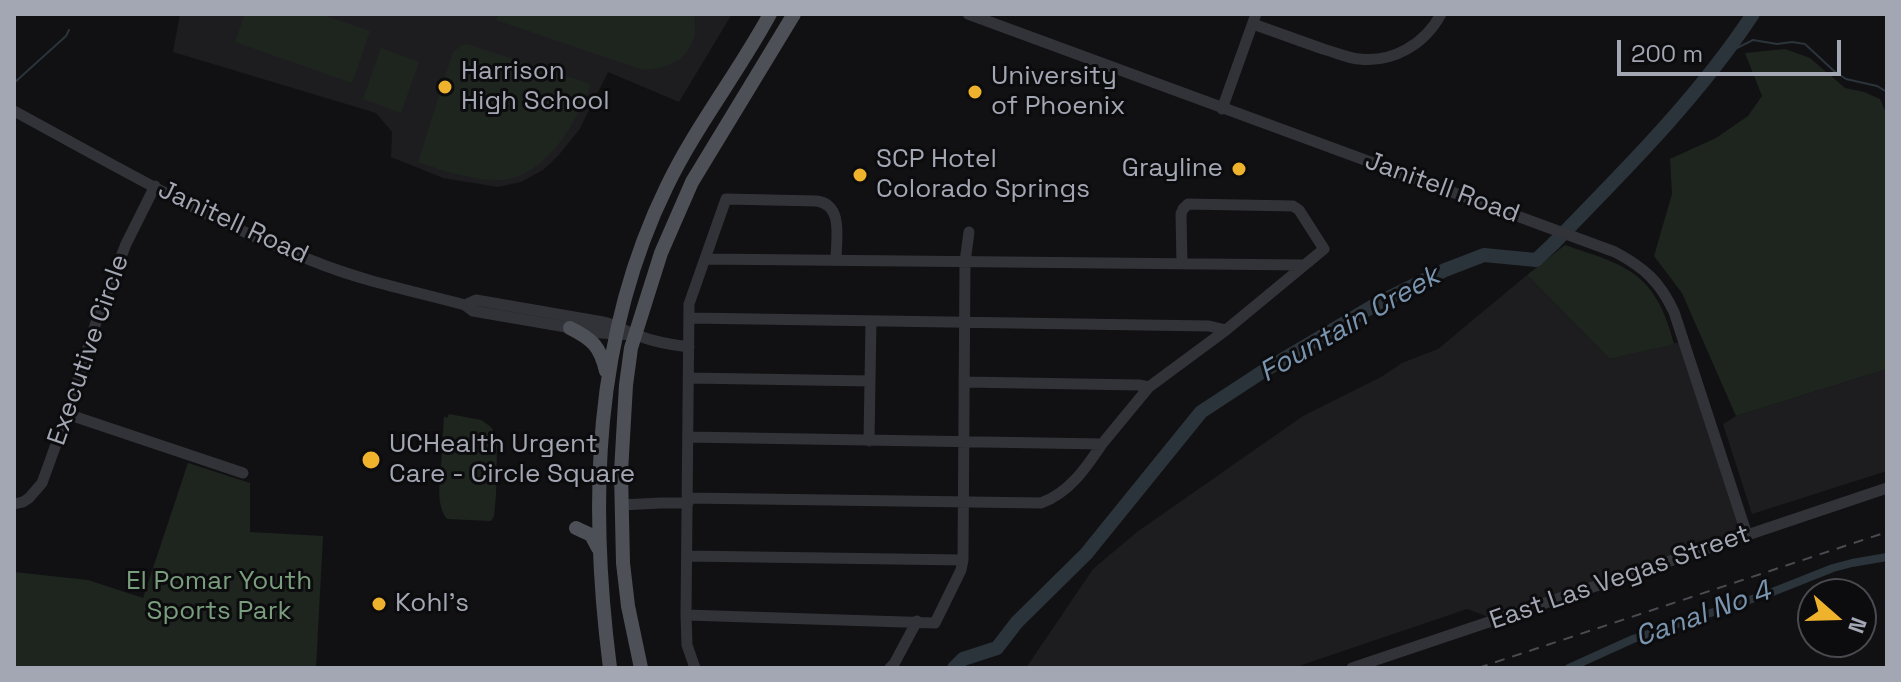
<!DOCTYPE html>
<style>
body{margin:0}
#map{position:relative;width:1901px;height:682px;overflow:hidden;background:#111113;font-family:"Space Grotesk",sans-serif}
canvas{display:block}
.frame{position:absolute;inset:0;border:16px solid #a3a7b3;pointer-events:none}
.north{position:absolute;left:1797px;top:578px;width:80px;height:80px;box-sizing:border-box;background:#0c0c0e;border:2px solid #484a50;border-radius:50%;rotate:110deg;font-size:22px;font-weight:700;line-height:32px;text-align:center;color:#a3a7b3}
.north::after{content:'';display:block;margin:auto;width:28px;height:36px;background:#efb22d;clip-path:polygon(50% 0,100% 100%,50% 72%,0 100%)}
.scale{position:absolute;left:1617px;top:40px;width:224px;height:36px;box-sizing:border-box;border:4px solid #a3a7b3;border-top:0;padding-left:10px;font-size:24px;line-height:28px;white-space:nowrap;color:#a3a7b3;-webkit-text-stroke:6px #0c0c0e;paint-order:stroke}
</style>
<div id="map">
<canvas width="1901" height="682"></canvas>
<div class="frame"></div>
<div class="north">N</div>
<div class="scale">200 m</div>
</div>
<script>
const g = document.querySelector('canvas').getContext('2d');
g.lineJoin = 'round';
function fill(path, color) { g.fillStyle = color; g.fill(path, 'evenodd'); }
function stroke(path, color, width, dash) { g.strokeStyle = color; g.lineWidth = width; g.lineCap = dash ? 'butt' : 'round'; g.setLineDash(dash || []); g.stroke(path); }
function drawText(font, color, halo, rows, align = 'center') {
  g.font = font + ' "Space Grotesk",sans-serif'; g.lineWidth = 6; g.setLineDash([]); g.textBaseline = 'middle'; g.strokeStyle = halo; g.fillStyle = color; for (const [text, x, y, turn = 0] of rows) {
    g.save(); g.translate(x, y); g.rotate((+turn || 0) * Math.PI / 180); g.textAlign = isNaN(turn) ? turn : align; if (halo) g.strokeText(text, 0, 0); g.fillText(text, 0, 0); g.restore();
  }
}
fill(new Path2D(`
 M180 14H732L679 102 608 72 579 130 558 156 543 170 521 182 498 187 443 178 391 157 392 132 376 113 173 52Z
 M1527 275 1610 359 1684 341 1747 535 1497 620 1467 609 1293 668H1026L1093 569 1137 532 1303 416 1381 377 1402 363 1438 349Z
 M1887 369V471L1752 514 1723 424 1736 416Z`), '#1d1d20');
fill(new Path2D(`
 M245 14H320L370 31 352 83 235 42Z
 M498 14H694C701 50 677 69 643 70L496 20Z
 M467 44 591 84C578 120 546 177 502 180 476 181 442 171 418 162L453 52 462 45Z
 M381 48 419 62 401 113 363 99Z
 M1785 49 1810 58 1845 88 1864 92 1880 99 1887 115V369L1736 416 1682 293 1654 256 1672 194 1670 159 1716 138 1748 116 1762 96 1745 53Z
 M1565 245C1592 255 1629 263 1648 287 1661 302 1669 325 1674 344L1610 359 1527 275Z
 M449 414 481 420 491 427 495 434 497 443 496 495 494 516 491 521 447 519C434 503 441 473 442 453L444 452 442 451 444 416 447 418Z
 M188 463 250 483V532L323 536 316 668H14V572L88 580 143 598Z`), '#1e251f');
stroke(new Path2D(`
 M1727 53 1753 40 1777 44 1792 42 1805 44 1834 71 1846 79 1877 86 1887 92
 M14 83 66 36 69 30`), '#2b343b', 2);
stroke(new Path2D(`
 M1569 668 1633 639 1770 593 1833 568 1852 563 1887 557`), '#2b343b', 8);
stroke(new Path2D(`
 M954 668 963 659 997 648 1017 622 1086 554 1201 412 1265 370 1380 302 1445 270 1484 255 1536 260 1553 244C1624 171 1697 99 1753 14`), '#2b343b', 14);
stroke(new Path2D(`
 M968 14 1615 252C1645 268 1660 282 1674 312L1747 535
 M1253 24C1276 32 1300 41 1323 49 1335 52 1347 58 1359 59 1393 63 1425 44 1441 14
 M1222 109 1256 14
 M14 111C112 164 209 221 313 261 362 281 413 291 465 305L473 311 601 333 635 335
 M705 259 1304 265
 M465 305 476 300 603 322C619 325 625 332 639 336 655 342 672 345 689 347
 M689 318 1209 326 1226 330
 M690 378 870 381
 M964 382 1139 385 1149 387
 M67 414 243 473
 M688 437 1102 444 1149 387 1226 330 1324 249 1299 210 1293 206 1188 204 1183 209 1181 214 1182 264
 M869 441 871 321
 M688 498 1041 503C1069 493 1086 468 1102 444
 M14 504 23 502 29 498 42 483 67 414 99 313 126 244 155 186
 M621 505 661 503H688
 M687 556 963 560
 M686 615 935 623 961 570 963 560 965 262 969 232
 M695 668 687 645 686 615 689 304 726 199 817 201C844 205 836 240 836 260
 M890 668 894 664 917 621
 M1352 668 1887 488`), '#323338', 11);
stroke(new Path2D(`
 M570 328C592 339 600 346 606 371
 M576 528 591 535 598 548
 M610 668C589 504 593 337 667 186 696 126 738 73 770 14
 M641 668 628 606 623 563 621 472 626 385 631 348 661 253 692 182 794 14`), '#4e5057', 14);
stroke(new Path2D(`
 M1478 668 1887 532`), '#494b51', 2, [10, 8]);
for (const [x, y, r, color] of [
 [445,87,8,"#efb22d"],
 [975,92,8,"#efb22d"],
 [1239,169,8,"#efb22d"],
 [860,175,8,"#efb22d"],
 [371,460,10,"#efb22d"],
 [379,604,8,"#efb22d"]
]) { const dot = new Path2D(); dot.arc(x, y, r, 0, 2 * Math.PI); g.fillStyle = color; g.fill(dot); stroke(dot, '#0c0c0e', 3); }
drawText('26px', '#a3a7b3', '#0c0c0e', [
 ["Harrison",461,72],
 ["High School",461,102],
 ["University",991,77],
 ["of Phoenix",991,107],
 ["SCP Hotel",876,160],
 ["Colorado Springs",876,190],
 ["Grayline",1223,169,"right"],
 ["UCHealth Urgent",389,445],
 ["Care - Circle Square",389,475],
 ["Kohl's",395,604]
], 'left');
drawText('26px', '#a3a7b3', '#0c0c0e', [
 ["Janitell Road",1442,188,20],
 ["Janitell Road",233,223,25],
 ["Executive Circle",89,350,-71],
 ["East Las Vegas Street",1620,578,-19]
]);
drawText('26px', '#7a9e7d', '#0c0c0e', [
 ["El Pomar Youth",219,582],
 ["Sports Park",219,612]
]);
drawText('italic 28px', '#7995af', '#0c0c0e', [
 ["Fountain Creek",1350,325,-30],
 ["Canal No 4",1703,615,-20]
]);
</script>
